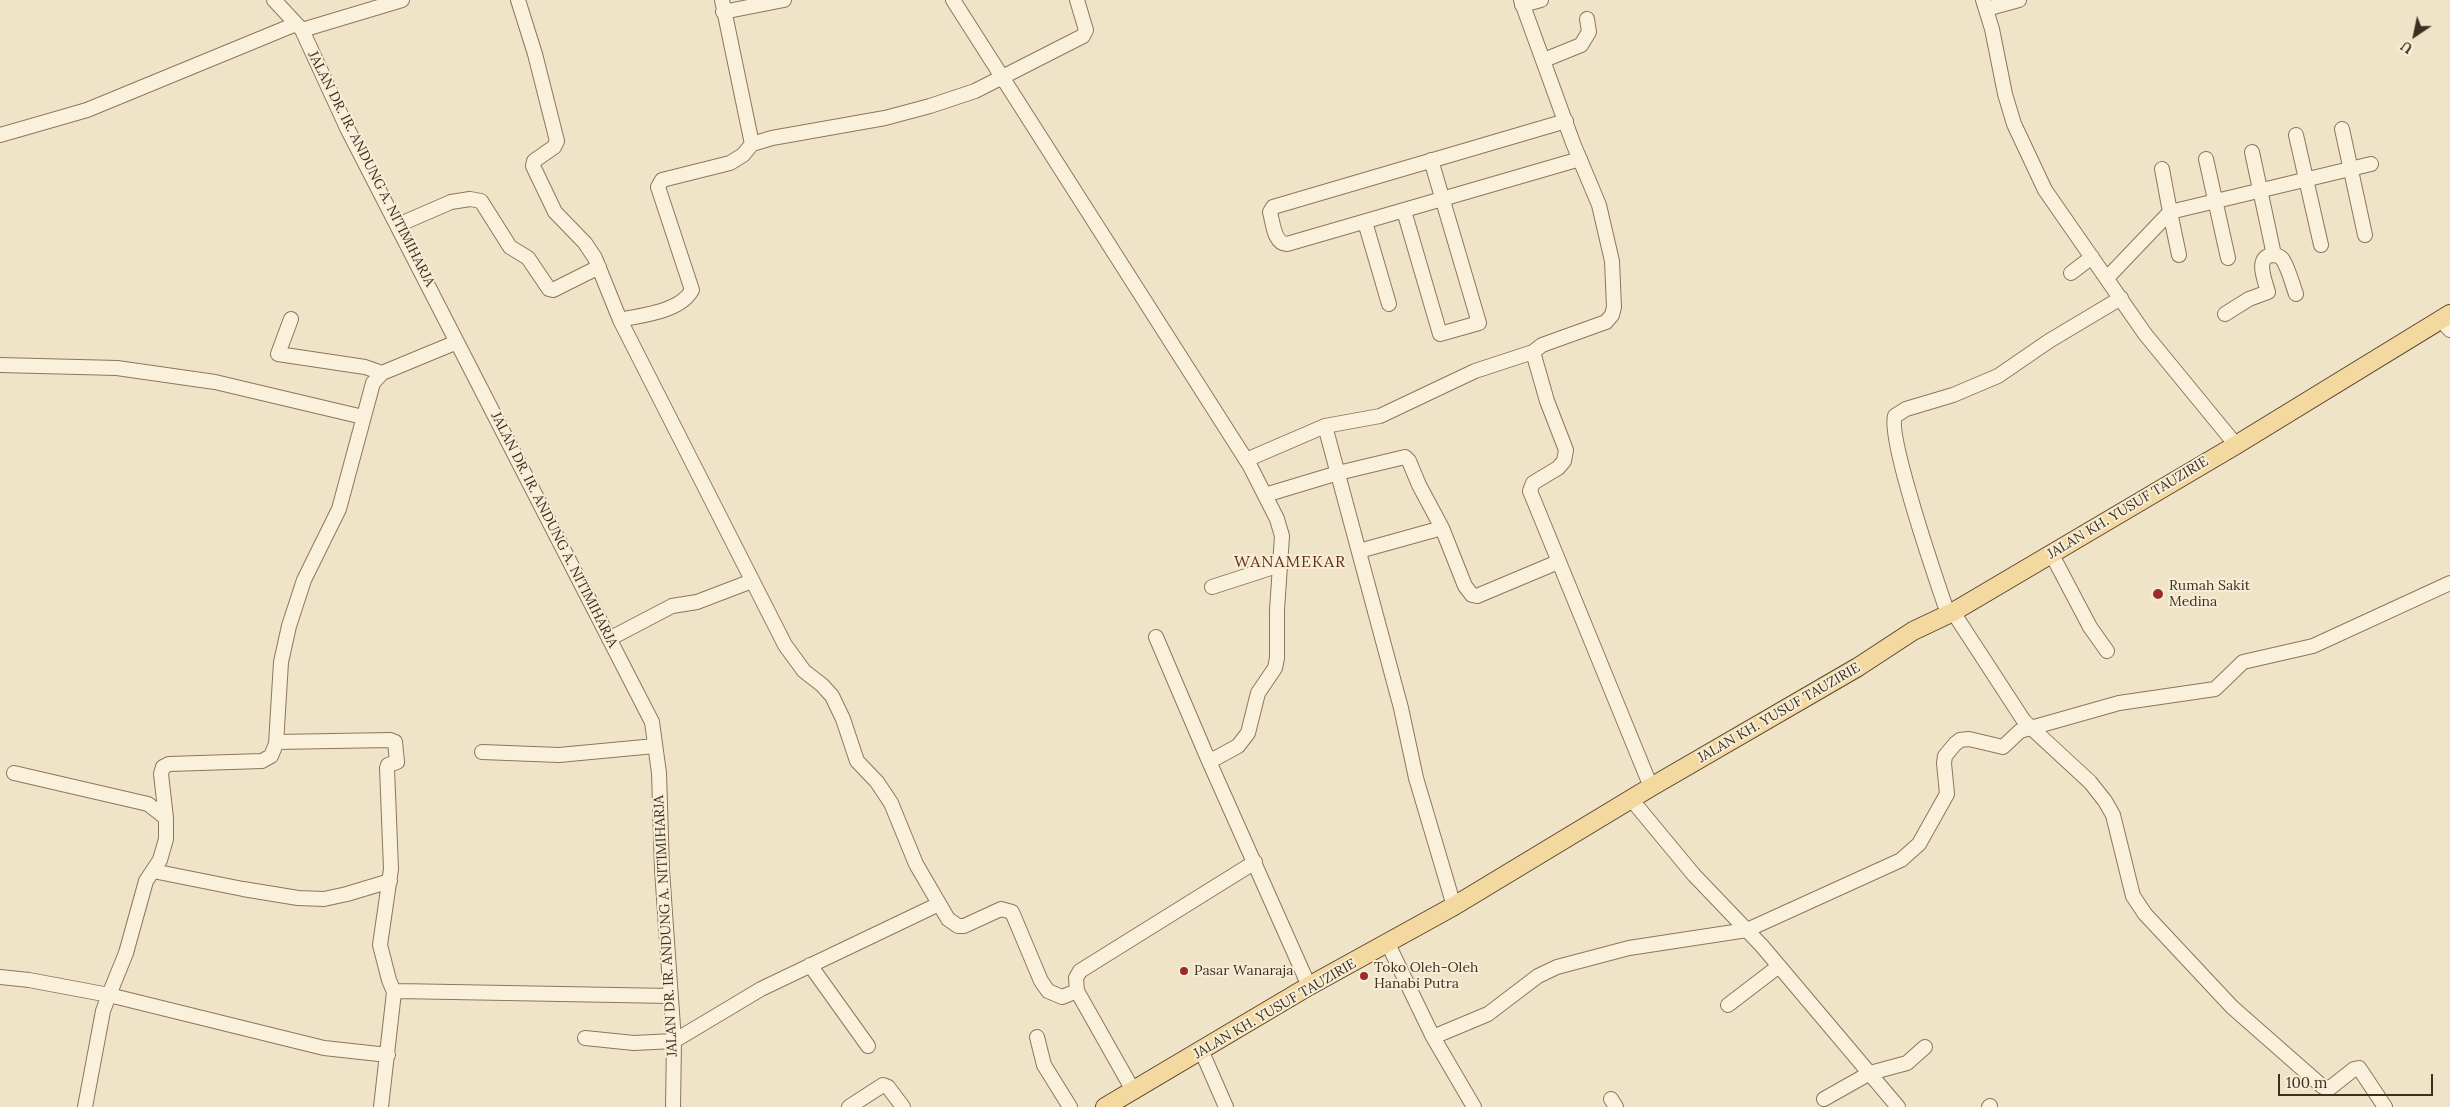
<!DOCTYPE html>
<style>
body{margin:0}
#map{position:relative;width:2450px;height:1107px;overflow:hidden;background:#f0e4c8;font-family:Lora,serif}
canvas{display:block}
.north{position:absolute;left:2390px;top:10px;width:50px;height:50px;-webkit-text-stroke:4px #f7eed8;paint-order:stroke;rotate:214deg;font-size:14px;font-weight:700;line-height:20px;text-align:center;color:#3d2e20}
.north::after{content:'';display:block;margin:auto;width:18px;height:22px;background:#3d2e20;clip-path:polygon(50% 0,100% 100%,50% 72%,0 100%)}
.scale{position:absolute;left:2278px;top:1074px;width:155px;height:22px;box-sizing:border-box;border:2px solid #3d2e20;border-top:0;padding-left:6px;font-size:15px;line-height:18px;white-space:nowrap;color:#3d2e20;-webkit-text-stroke:4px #f7eed8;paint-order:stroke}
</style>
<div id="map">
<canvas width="2450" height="1107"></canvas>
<div class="north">U</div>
<div class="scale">100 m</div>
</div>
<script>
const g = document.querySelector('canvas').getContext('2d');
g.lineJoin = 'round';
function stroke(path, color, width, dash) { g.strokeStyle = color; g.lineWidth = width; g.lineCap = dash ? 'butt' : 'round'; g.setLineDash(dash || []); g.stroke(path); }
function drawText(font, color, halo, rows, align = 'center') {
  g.font = font + ' Lora,serif'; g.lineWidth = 4; g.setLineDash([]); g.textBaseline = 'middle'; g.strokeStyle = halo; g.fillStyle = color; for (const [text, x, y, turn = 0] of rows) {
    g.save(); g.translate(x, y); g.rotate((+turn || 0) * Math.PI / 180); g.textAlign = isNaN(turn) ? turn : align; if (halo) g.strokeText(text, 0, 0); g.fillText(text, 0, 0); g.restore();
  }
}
const minor = new Path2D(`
 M274 0 302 30 347 128 652 722 659 773 662 870 674 1041 673 1107
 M518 0 535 54 557 141 554 147 534 161 533 166 555 212 585 243 595 258 620 320 785 645 804 671 822 685 832 696 843 719 857 761 877 782 891 803 916 864 948 919 958 926H964L1001 909 1012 912 1041 981 1048 991 1062 997 1077 991 1076 978 1080 971 1255 862
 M722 0 752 144
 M953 0 1250 466 1277 519 1282 536 1277 610V658L1275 668 1258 693 1248 733 1238 746 1216 758 1208 759 1309 986
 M1521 0 1573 143 1599 205 1612 261 1614 307 1612 315 1606 322 1542 345 1533 352 1547 401 1566 450 1564 461 1558 468 1533 483 1530 491 1651 787
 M1983 0 1992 29 2005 94 2014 124 2045 190 2145 334 2236 445
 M1522 5 1541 0
 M1986 9 2019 0
 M723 12 784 0
 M302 30 402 0
 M1544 60 1581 45 1589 32 1587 19
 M1566 121 1273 207 1270 212C1273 223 1274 244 1287 244L1580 159
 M2342 129 2365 235
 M0 135 87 110 296 24
 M2296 135 2321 245
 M2252 152 2274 255
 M2206 159 2228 258
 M2162 169 2170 212 2371 164
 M1404 211 1440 334 1479 323 1431 160
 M1365 222 1389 304
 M398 225 451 202 470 199 481 201 510 247 528 258 549 289 553 290 599 267
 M2071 273 2092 257
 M2107 278 2170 212 2179 255
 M2225 314 2249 299 2268 292C2265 281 2254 256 2273 255 2277 255 2281 257 2283 260 2289 270 2292 283 2296 294
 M291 319 278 354 365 367 382 373
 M620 320C642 315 680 312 692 290L658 187 662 180 730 163 743 155 752 144 772 138 885 118 930 106 975 91 1083 36 1086 30 1077 0
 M2441 320 2450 330
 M0 365 117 368 215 382 363 417
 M1325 426 1401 708 1416 778 1454 906
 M1246 460 1325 426 1380 416 1475 371 1533 352
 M1265 495 1338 473 1405 457 1409 461 1419 485 1442 528 1465 586 1472 595 1477 596 1558 562
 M1359 551 1442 528
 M2051 553 2090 627 2107 651
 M1212 587 1280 565
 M1953 612 2024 721 2090 782 2105 801 2113 815 2133 896 2145 914 2232 1007 2323 1087 2330 1088 2354 1069 2359 1068 2385 1107
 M1948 614C1938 585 1887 437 1895 416L1906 409 1953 395 1998 376 2049 341 2121 298
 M1156 637 1208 759
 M609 639 672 606 697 602 752 581
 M276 742 390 740 395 742 397 762 388 765 387 768 391 869 380 945 389 980 394 992
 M482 752 559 755 655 746
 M14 773 148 804 166 818
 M1631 799 1694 875 1762 946 1898 1107
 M153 871 243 889 298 898 324 899 347 894 390 881
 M1388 944 1433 1037 1474 1107
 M810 965 868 1046
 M0 977 29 980 109 995 126 953 146 881 160 860 166 839V818L161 774 163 767 169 764 262 761 271 756 276 744 281 662 289 626 304 580 339 509 373 383 382 373 457 342
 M1077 991 1134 1092
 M1728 1005 1779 966
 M1037 1037 1044 1065 1070 1107
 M1433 1037 1488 1014 1538 976 1557 967 1629 948 1747 930 1901 860 1919 844 1947 794 1944 763 1945 756 1955 744 1960 740 1969 739 2003 747 2020 731 2119 703 2215 689 2243 662 2313 646 2450 583
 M585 1038 634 1043 674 1041 761 989 939 904
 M1202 1052 1226 1107
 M1611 1099 1616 1107
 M1824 1099 1870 1073 1907 1063 1925 1047
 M85 1107 103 1011 109 995 324 1048 388 1055
 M381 1107 394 992 397 991 670 996
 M849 1107 883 1085 888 1087 903 1107
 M1989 1107 1990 1106`);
const major = new Path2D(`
 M1105 1107 1309 986 1454 906 1651 787 1858 667 1913 631 1953 612 2236 445 2450 314`);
stroke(minor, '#8d765c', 16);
stroke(major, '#5b4430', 20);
stroke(minor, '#faf1dc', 14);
stroke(major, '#f3d9a0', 18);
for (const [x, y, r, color] of [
 [2158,594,6,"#9e2a2b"],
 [1184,971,5,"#9e2a2b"],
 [1364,976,5,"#9e2a2b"]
]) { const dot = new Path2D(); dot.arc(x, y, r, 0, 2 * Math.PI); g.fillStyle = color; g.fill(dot); stroke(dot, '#f7eed8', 2); }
drawText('14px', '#3d2e20', '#f7eed8', [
 ["JALAN DR. IR. ANDUNG A. NITIMIHARJA",371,169,63],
 ["JALAN KH. YUSUF TAUZIRIE",2128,508,-31],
 ["JALAN DR. IR. ANDUNG A. NITIMIHARJA",554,530,63],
 ["JALAN KH. YUSUF TAUZIRIE",1779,713,-30],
 ["JALAN DR. IR. ANDUNG A. NITIMIHARJA",666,926,-93],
 ["JALAN KH. YUSUF TAUZIRIE",1275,1009,-30]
]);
drawText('14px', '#3d2e20', '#f7eed8', [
 ["Rumah Sakit",2169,586],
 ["Medina",2169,602],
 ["Toko Oleh-Oleh",1374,968],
 ["Hanabi Putra",1374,984],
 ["Pasar Wanaraja",1194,971]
], 'left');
g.letterSpacing = '1px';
drawText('16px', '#6b2e1e', '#f7eed8', [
 ["WANAMEKAR",1290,562]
]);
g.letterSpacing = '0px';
</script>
